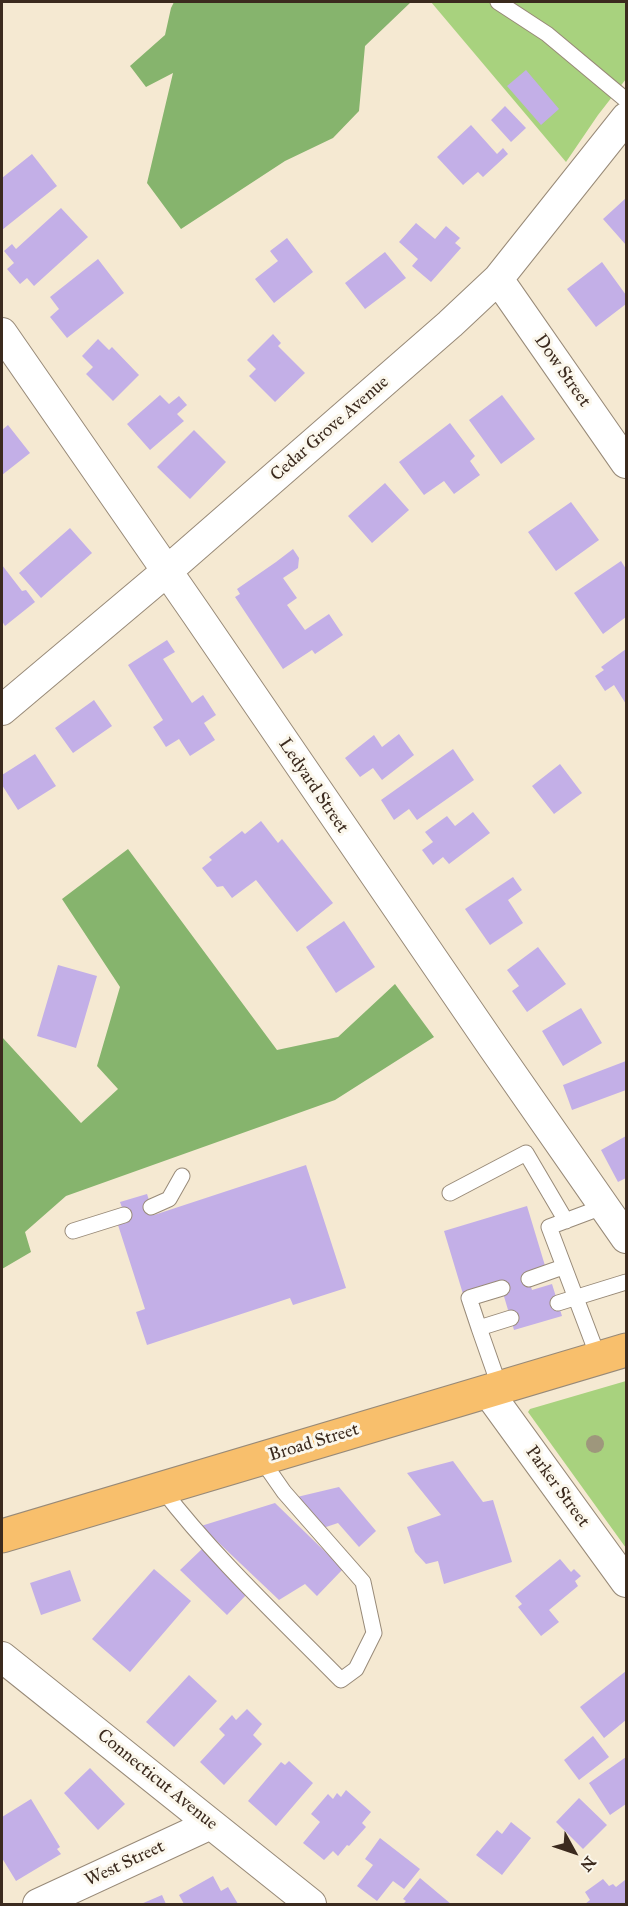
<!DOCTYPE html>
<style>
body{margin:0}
#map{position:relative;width:628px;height:1906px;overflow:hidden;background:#f5e9d2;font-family:"IM FELL Great Primer",serif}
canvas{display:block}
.frame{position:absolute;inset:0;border:3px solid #3b2a1e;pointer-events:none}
.north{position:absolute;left:544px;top:1822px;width:60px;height:60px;-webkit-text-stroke:4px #fbf7ec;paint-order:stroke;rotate:130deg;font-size:16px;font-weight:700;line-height:24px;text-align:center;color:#3b2a1e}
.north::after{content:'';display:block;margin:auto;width:21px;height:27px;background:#3b2a1e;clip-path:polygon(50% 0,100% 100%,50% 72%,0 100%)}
</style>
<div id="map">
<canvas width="628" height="1906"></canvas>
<div class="frame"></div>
<div class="north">N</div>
</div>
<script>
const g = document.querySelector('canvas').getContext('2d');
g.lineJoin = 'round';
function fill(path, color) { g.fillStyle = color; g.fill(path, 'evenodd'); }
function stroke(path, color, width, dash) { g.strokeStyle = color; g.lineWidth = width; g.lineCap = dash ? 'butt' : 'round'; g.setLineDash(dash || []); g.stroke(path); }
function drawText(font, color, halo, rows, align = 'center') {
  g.font = font + ' "IM FELL Great Primer",serif'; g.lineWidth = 6; g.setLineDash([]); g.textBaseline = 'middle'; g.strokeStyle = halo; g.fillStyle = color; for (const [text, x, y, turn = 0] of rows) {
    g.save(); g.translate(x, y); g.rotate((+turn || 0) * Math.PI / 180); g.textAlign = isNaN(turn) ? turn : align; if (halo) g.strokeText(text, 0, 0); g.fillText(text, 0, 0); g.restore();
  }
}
fill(new Path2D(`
 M431 2H626V79L598 115 566 162Z
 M626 1381V1548L528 1412 530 1409Z`), '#a8d27e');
fill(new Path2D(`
 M174 2H411L365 46 359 111 333 138 285 161 181 229 147 183 173 73 146 87 130 66 165 35 171 8Z
 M128 849 277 1050 338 1037 395 984 434 1037 335 1100 66 1196 25 1232 31 1252 2 1269V1037L81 1123 118 1089 97 1066 120 987 62 899Z`), '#86b46d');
fill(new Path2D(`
 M526 70 559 109 541 125 507 86Z
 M505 106 526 128 511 142 491 120Z
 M471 125 497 154 503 148 508 154 483 177 478 172 463 185 437 157Z
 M32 154 57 186 2 230V178Z
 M626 198V245L603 219Z
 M61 208 88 237 34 286 27 278 20 284 7 269 14 263 4 251 12 244 16 249Z
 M416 223 435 239 446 226 460 238 455 243 461 248 431 282 412 266 418 259 399 242Z
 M287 238 313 272 274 303 255 279 278 261 270 251Z
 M385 252 406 278 365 309 345 283Z
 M98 259 124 293 67 338 50 317 59 309 50 297Z
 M602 262 626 295V304L596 327 567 289Z
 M273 334 281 343 278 346 305 373 275 402 249 376 256 369 247 360Z
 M98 339 109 350 112 347 139 375 113 401 86 374 93 367 82 356Z
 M160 395 169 404 179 396 187 405 177 414 184 421 150 450 127 424Z
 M502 395 535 439 501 464 469 420Z
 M450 423 475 456 470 461 480 475 454 494 444 481 424 495 399 462Z
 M8 425 30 453 2 475V430Z
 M194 430 226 462 190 499 157 467Z
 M385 483 409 510 372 543 348 516Z
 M571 502 599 540 556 571 528 532Z
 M70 528 92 553 41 598 19 573Z
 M293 549 299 558 298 568 283 578 297 598 287 605 305 630 329 614 343 635 315 654 312 650 283 669 235 597 240 594 237 589 276 562Z
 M621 561 626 569V617L603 634 574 593Z
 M2 565 22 591 26 590 35 602 5 626 2 621Z
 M167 640 175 652 163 659 192 703 203 695 216 715 204 723 215 740 190 756 179 739 166 747 153 727 163 720 128 665Z
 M626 649V704L614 685 605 691 595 676 604 670 601 667Z
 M94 700 112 726 73 753 55 728Z
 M399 734 414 755 382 780 373 768 360 777 345 758 374 735 382 747Z
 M453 749 474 780 417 820 409 809 394 820 381 800Z
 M35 754 56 786 18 810 2 785V775Z
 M560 764 582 793 554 814 532 786Z
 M473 812 490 833 449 864 443 857 433 865 422 850 433 842 425 832 447 816 455 826Z
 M261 821 278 843 282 839 333 903 297 932 256 880 232 898 223 886 217 887 202 868 212 860 209 857 242 831 245 834Z
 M513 877 522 890 508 900 523 923 490 945 465 909Z
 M344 921 375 967 336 993 306 947Z
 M538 947 566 984 527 1012 512 991 519 986 507 970Z
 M58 965 97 976 76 1048 37 1036Z
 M581 1008 602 1043 563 1066 542 1031Z
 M626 1061V1090L572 1110 563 1085Z
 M626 1136V1178L618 1182 601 1150Z
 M306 1165 346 1288 293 1305 290 1298 147 1345 136 1312 145 1309 118 1225 127 1222 120 1202 147 1194 154 1215Z
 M527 1206 546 1269 527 1274 532 1290 552 1284 562 1316 514 1330 500 1283 463 1294 444 1231Z
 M453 1461 483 1502 493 1500 512 1562 444 1584 438 1561 426 1564 415 1552 407 1527 441 1515 407 1473Z
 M339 1487 376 1531 359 1547 338 1523 323 1528 297 1497Z
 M275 1503 343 1569 317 1596 305 1584 279 1600 201 1526Z
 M202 1549 248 1593 227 1615 180 1570Z
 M560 1559 571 1572 574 1569 581 1576 575 1581 578 1586 549 1610 559 1622 541 1636 518 1607 522 1604 515 1596Z
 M154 1569 191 1601 130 1672 92 1639Z
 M70 1570 81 1601 41 1615 30 1583Z
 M626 1671V1720L604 1738 580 1707Z
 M189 1675 217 1701 174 1747 146 1722Z
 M247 1709 262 1724 253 1735 262 1744 224 1785 200 1762 225 1735 219 1729 232 1715 236 1720Z
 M593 1736 609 1757 579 1780 564 1760Z
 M626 1757V1804L610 1815 589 1783Z
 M289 1761 313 1783 276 1826 248 1801 281 1762 285 1765Z
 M90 1768 125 1804 98 1830 64 1793Z
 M346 1790 371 1812 362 1823 366 1827 349 1846 347 1845 338 1856 333 1851 324 1860 303 1843 320 1822 311 1814 328 1794 333 1799 337 1793 341 1797Z
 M579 1798 607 1825 583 1849 556 1822Z
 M31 1799 60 1847 57 1849 61 1854 16 1881 2 1858V1817Z
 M511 1822 531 1838 502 1875 476 1855 497 1830 502 1834Z
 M380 1838 420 1869 404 1889 393 1881 377 1901 357 1886 373 1865 365 1859Z
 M213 1876 221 1891 228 1887 238 1904H184L179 1895Z
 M420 1878 451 1904H403L406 1901 403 1899Z
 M603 1879 609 1886 613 1884 616 1887 625 1880 626 1904H585L590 1900 585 1892Z
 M162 1895 166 1904H141Z`), '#c3afe7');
const service = new Path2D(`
 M498 2 547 34 626 100
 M450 1193 526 1153 566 1221
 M151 1207 169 1199 182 1176
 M73 1231 124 1215
 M529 1279 563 1267
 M558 1303 626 1282
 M479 1328 469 1298 502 1288
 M599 1359 549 1227 605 1206
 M500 1388 479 1328 511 1318
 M162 1489C215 1558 280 1618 341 1680L356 1669 374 1633 363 1582 284 1492 261 1459`);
const minor = new Path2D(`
 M498 279 626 463
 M2 333 196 613 493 1047 626 1238
 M2 710 167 571 450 324 498 279 626 118
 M488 1392 626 1582
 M2 1657 311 1904
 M38 1904 211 1824`);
const primary = new Path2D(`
 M2 1536 626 1350`);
stroke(service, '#988a78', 17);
stroke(minor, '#988a78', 32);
stroke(primary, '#988a78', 35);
stroke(service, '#fff', 15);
stroke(minor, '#fff', 30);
stroke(primary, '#f8bf6c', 33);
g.fillStyle = '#9e977c';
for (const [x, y] of [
 [595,1444]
]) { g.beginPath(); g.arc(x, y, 9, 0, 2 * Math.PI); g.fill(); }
drawText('18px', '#3b2a1e', '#fbf7ec', [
 ["Dow Street",562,371,55],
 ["Cedar Grove Avenue",330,429,-41],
 ["Ledyard Street",313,786,56],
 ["Broad Street",314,1443,-17],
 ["Parker Street",557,1487,54],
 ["Connecticut Avenue",157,1780,39],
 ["West Street",125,1864,-25]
]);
</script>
